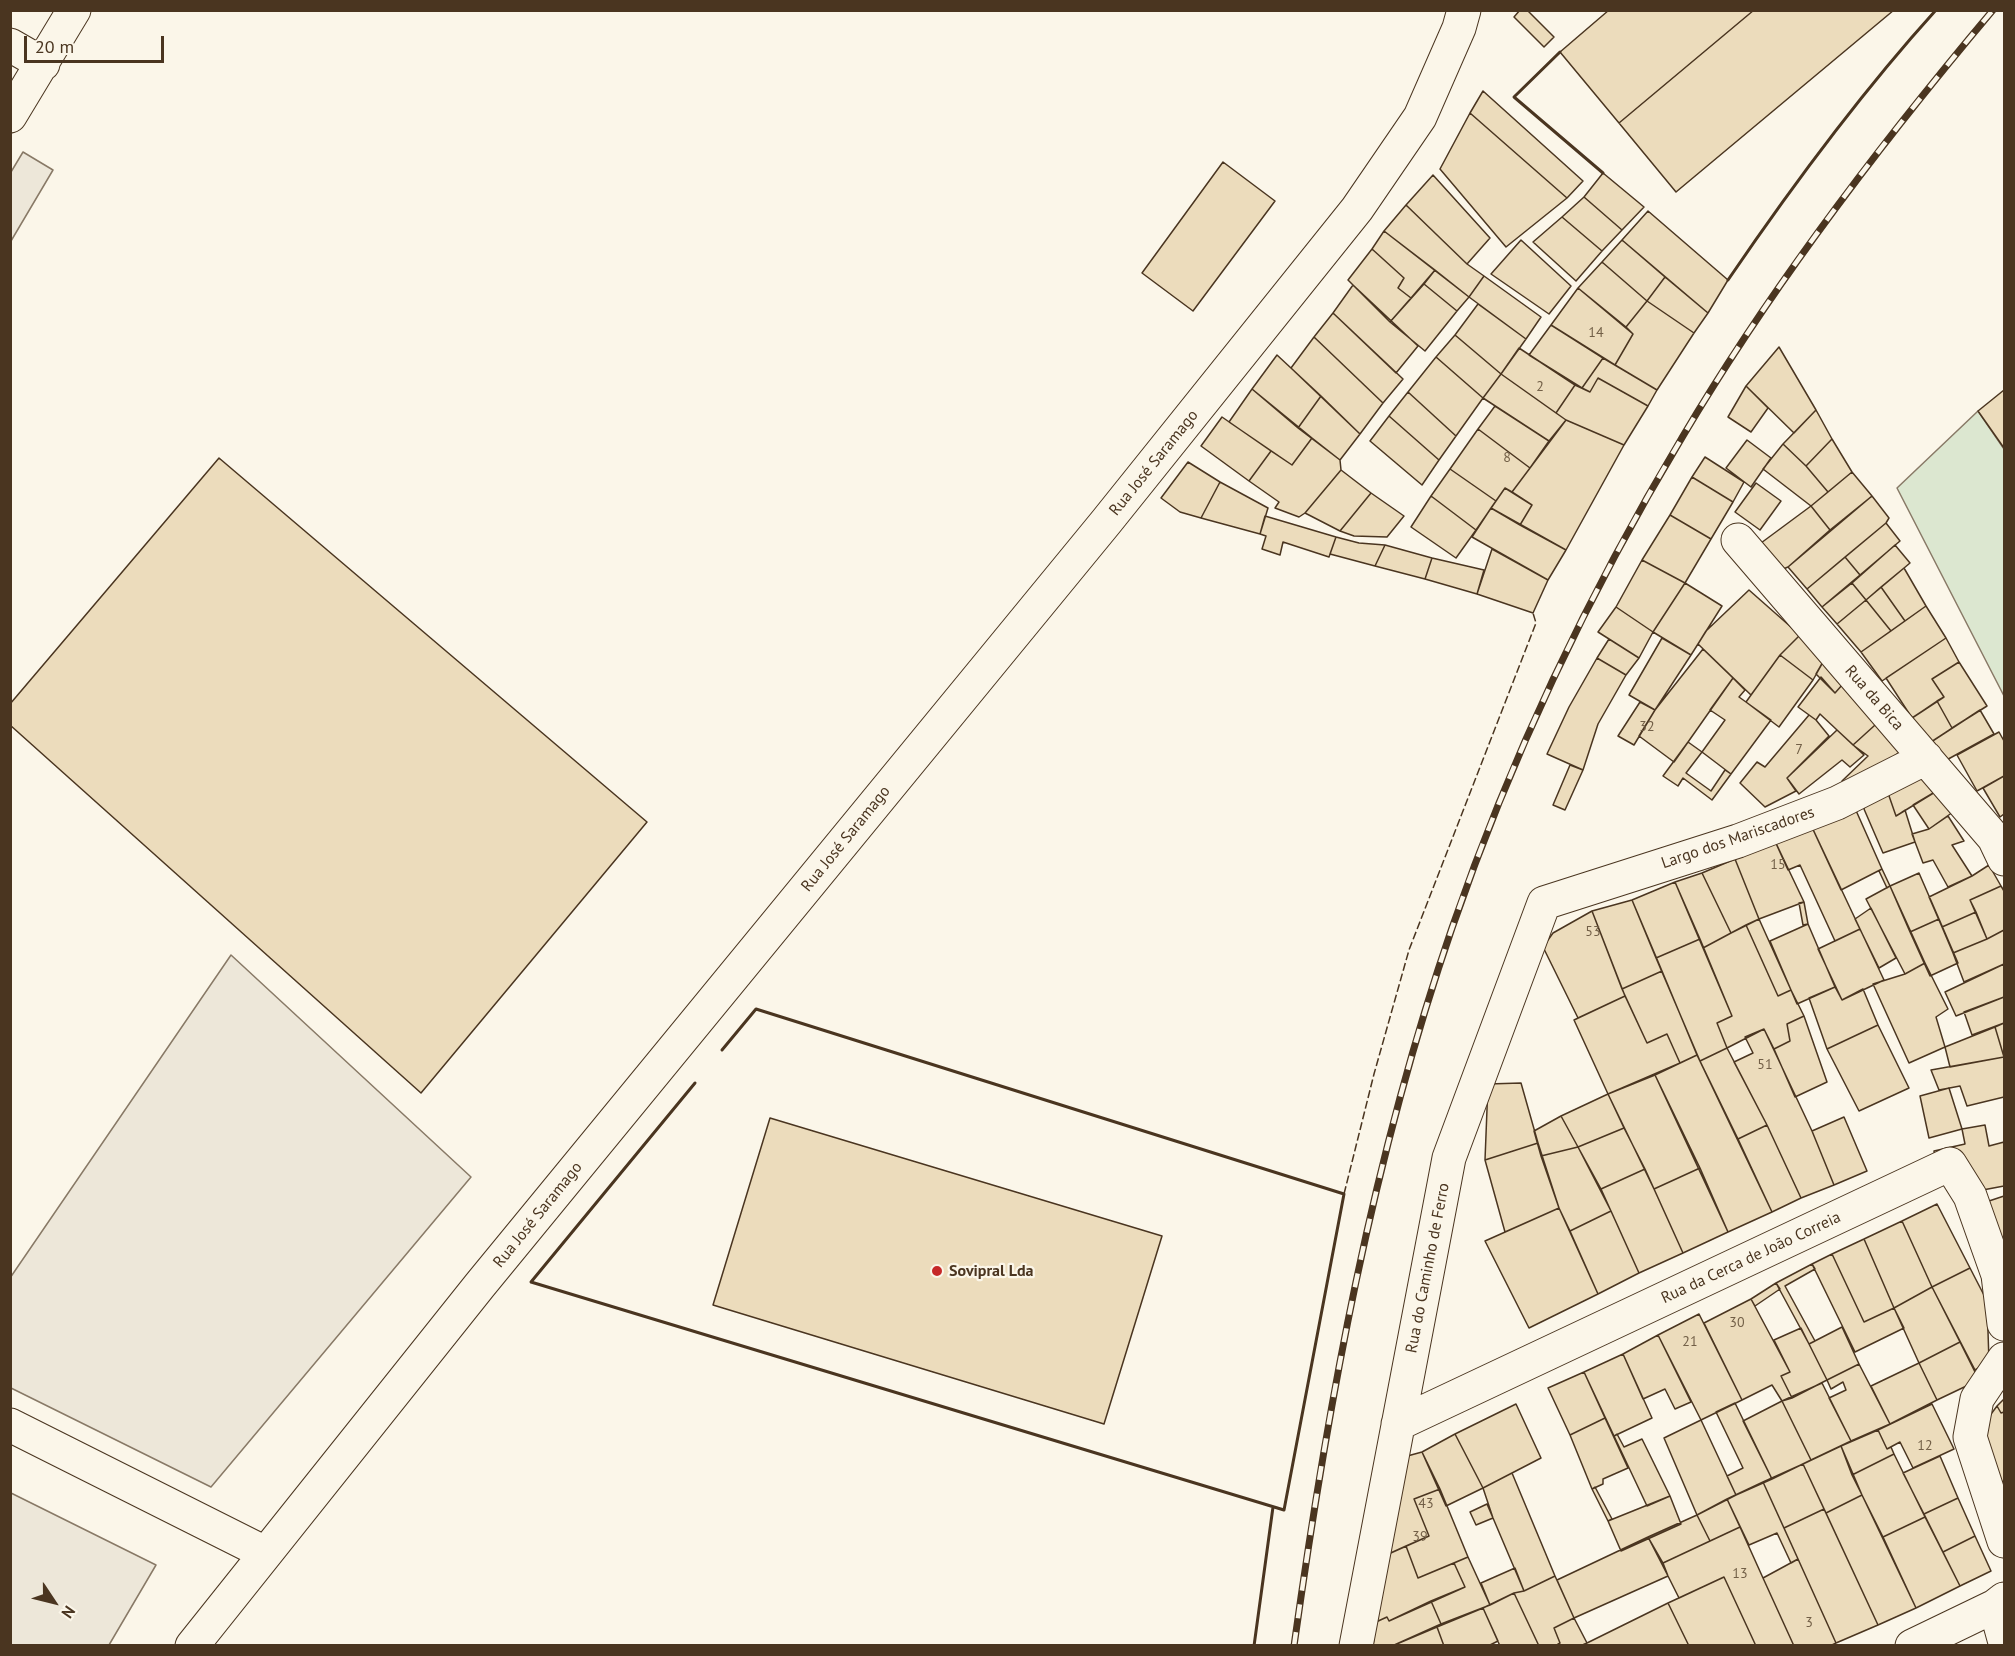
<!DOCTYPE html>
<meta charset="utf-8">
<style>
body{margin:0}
#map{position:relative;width:2015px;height:1656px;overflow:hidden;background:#fbf6e9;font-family:"PT Sans",sans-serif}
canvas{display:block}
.frame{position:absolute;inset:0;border:12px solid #4a3520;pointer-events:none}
.north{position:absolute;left:24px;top:1572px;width:60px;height:60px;-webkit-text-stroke:4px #fbf6e9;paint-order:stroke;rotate:125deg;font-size:16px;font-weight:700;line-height:24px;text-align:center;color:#4a3520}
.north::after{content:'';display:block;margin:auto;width:21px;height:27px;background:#4a3520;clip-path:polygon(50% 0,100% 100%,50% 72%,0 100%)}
.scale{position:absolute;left:24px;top:36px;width:140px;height:27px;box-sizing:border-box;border:3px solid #4a3520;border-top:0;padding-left:8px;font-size:18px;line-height:21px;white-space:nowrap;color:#4a3520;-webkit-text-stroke:4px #fbf6e9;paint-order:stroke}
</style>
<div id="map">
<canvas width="2015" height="1656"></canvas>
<div class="frame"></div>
<div class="north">N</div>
<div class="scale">20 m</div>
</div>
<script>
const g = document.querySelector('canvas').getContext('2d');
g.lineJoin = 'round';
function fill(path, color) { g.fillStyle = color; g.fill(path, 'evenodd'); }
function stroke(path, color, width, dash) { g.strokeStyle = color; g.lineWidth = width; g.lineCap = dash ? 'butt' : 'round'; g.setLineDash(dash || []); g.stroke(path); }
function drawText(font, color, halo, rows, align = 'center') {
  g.font = font + ' "PT Sans",sans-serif'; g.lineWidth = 4.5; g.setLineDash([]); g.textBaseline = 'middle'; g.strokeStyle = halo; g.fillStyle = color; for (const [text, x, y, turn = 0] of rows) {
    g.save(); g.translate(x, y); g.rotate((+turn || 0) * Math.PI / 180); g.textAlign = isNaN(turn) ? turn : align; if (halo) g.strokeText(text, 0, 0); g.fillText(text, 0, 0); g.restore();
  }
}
const green = new Path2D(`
 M1978 411 2004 449V696L1897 488Z`);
fill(green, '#dce7d0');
stroke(green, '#887966', 1.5);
const parking = new Path2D(`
 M23 152 53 170 11 241V172Z
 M231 955 471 1177 211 1487 11 1388 10 1278Z
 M11 1493 156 1565 109 1645H11Z`);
fill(parking, '#ede7d9');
stroke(parking, '#887966', 1.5);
const building = new Path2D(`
 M1520 10H1527L1554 37 1544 47 1514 17Z
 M1609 10H1754L1619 123 1560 52Z
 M1754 10H1894L1676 192 1619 123Z
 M1483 91 1583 181 1567 198 1470 113Z
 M1470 113 1567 198 1506 247 1440 169Z
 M1223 162 1275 201 1193 311 1142 273Z
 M1603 173 1644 207 1622 230 1584 197Z
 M1433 175 1490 238 1467 264 1406 205Z
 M1584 197 1622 230 1602 251 1562 217Z
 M1406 205 1467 264 1484 276 1469 297 1384 231Z
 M1648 211 1728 280 1708 313 1622 240Z
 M1562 217 1602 251 1576 281 1533 242Z
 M1384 231 1435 270 1411 298 1398 288 1404 278 1372 249Z
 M1521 240 1571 286 1549 314 1491 274Z
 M1622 240 1665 277 1647 301 1602 262Z
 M1372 249 1404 278 1398 288 1411 298 1390 322 1348 280Z
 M1602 262 1647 301 1626 327 1578 288Z
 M1435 270 1469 297 1457 311 1424 284Z
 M1484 276 1541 317 1526 339 1469 297Z
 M1665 277 1708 313 1694 333 1647 301Z
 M1424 284 1457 311 1425 351 1390 322Z
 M1353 285 1418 346 1396 373 1333 313Z
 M1578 288 1633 334 1615 365 1551 325Z
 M1647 301 1694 333 1657 390 1615 365 1633 334 1626 327Z
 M1478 304 1526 339 1501 374 1455 335Z
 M1333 313 1403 379 1383 403 1314 337Z
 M1551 325 1603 358 1582 388 1529 355Z
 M1455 335 1501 374 1483 398 1436 357Z
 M1314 337 1383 403 1360 434 1291 368Z
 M1779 347 1816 410 1794 433 1746 386Z
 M1519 348 1575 385 1556 413 1501 374Z
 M1277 355 1321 396 1298 428 1252 389Z
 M1436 357 1483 398 1456 436 1408 392Z
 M1603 358 1657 390 1648 406 1598 378 1590 392 1582 388Z
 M1501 374 1566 420 1549 441 1483 398Z
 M1598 378 1648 406 1624 445 1566 420 1556 413 1575 385 1590 392Z
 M1746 386 1768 408 1751 432 1728 417Z
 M1252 389 1312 438 1292 465 1229 422Z
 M2004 390V448L1978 411Z
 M1408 392 1456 436 1439 460 1389 416Z
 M1321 396 1360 434 1340 460 1298 428Z
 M1495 406 1549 441 1530 468 1478 429Z
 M1816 410 1832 439 1806 466 1783 444Z
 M1389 416 1439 460 1422 485 1370 441Z
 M1222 417 1271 451 1249 481 1201 446Z
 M1566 420 1624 445 1566 550 1520 525 1532 505 1512 492Z
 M1478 429 1530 468 1512 492 1505 488 1496 501 1450 469Z
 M1312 438 1340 460 1341 470 1305 513 1299 517 1275 508 1279 502 1249 481 1271 451 1292 465Z
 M1832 439 1852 472 1828 492 1806 466Z
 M1747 440 1771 458 1751 487 1726 468Z
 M1783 444 1806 466 1828 492 1811 506 1763 469Z
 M1705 457 1744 482 1733 502 1692 477Z
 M219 458 647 822 421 1093 10 725V704Z
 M1188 462 1220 482 1201 518 1180 512 1161 498Z
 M1450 469 1496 501 1476 530 1431 496Z
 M1341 470 1371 493 1340 531 1305 513Z
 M1852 472 1872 496 1830 530 1811 506Z
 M1692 477 1733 502 1711 539 1670 515Z
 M1220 482 1268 508 1260 534 1201 518Z
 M1756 483 1781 501 1760 530 1735 512Z
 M1505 488 1532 505 1520 525 1491 508Z
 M1371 493 1404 516 1387 537 1354 536 1340 531Z
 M1431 496 1476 530 1456 558 1411 527Z
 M1872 496 1889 518 1886 523 1807 589 1788 567Z
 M1811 506 1830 530 1788 567 1781 570 1761 543Z
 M1491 508 1566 550 1548 580 1472 537Z
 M1670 515 1711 539 1685 583 1642 560Z
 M1265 516 1336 537 1329 557 1283 542 1280 555 1262 549 1266 536 1260 534Z
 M1886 523 1900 541 1860 575 1845 557Z
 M1336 537 1359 543 1385 545 1375 566 1330 554Z
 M1385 545 1432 558 1425 579 1375 566Z
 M1895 545 1910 563 1866 600 1852 583Z
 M1492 549 1548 580 1533 613 1477 594Z
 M1845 557 1860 575 1822 607 1807 589Z
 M1432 558 1484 570 1477 594 1425 579Z
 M1642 560 1685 583 1653 632 1616 607Z
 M1904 568 1926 606 1905 621 1881 587Z
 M1685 583 1722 606 1691 655 1653 632Z
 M1852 583 1866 600 1837 624 1822 607Z
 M1881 587 1905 621 1891 631 1866 600Z
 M1749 590 1800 635 1780 655 1751 695 1698 644 1706 631Z
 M1866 600 1891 631 1861 652 1837 624Z
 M1926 606 1946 638 1882 681 1861 652Z
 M1616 607 1653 632 1639 658 1598 632Z
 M1800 635 1827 655 1813 680 1780 655Z
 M1662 638 1691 655 1655 710 1629 695Z
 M1946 638 1959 662 1932 679 1944 697 1912 718 1886 678Z
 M1609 639 1639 658 1626 675 1597 658Z
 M1703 649 1733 678 1674 762 1639 736 1655 710Z
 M1780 655 1813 680 1779 727 1746 702Z
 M1827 655 1850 676 1835 693 1816 674Z
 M1597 658 1626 675 1598 724 1583 770 1547 754 1569 707Z
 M1959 662 1987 706 1952 728 1937 701 1944 697 1932 679Z
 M1850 676 1885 716 1853 745 1820 714 1816 720 1798 707 1821 677 1835 693Z
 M1733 678 1745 690 1739 697 1771 720 1731 774 1702 752 1725 720 1710 710Z
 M1937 701 1952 728 1928 744 1912 718Z
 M1640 702 1655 710 1634 745 1618 736Z
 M1980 710 1994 734 1941 763 1928 744Z
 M1809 715 1816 720 1829 736 1787 778 1796 791 1765 807 1740 783 1757 762 1765 767Z
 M1885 716 1909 745 1850 789 1842 781 1868 756 1853 745Z
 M1837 730 1864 755 1850 767 1842 760 1799 794 1787 778Z
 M1999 732 2004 741V776L1977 791 1957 755Z
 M1688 742 1702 752 1686 773 1711 791 1725 770 1731 774 1712 800 1683 778 1678 786 1663 776Z
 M1570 765 1583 770 1565 810 1553 805Z
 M1926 773 1940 789 1896 816 1888 793Z
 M2004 776V814L2000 817 1983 788Z
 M1940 789 1953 812 1929 829 1913 805Z
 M1888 793 1896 816 1905 810 1915 842 1883 853 1864 809 1867 800Z
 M1854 806 1882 869 1841 890 1810 823Z
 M1948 816 1964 841 1952 845 1972 876 1948 887 1933 860 1923 863 1912 834 1929 829Z
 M1810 823 1860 929 1835 941 1800 865 1788 870 1774 839Z
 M1774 839 1804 902 1759 919 1735 859Z
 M1735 859 1759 919 1731 933 1702 873Z
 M1989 865 2001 886 1970 900 1976 912 1942 927 1929 897 1972 876Z
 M1882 869 1890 886 1887 888 1879 871Z
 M1702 873 1731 933 1703 948 1675 882Z
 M1919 873 1939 919 1910 932 1890 886Z
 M1675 882 1700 939 1656 958 1632 900Z
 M1890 886 1925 963 1905 974 1866 899Z
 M2001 886 2004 891V930L1987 939 1970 900Z
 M1632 900 1662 971 1622 989 1592 911Z
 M1804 902 1808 924 1803 925 1799 903Z
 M1871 908 1896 958 1879 968 1855 919Z
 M1592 911 1625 996 1578 1018 1543 947 1553 933Z
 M1976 912 1987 939 1953 953 1942 927Z
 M1759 919 1791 990 1778 996 1746 925Z
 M1939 919 1958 963 1930 976 1910 932Z
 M1808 924 1835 987 1797 1004 1770 941Z
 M1746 925 1778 996 1791 990 1804 1016 1787 1024 1790 1041 1774 1049 1764 1029 1727 1048 1717 1023 1732 1016 1703 948Z
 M1860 929 1884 980 1842 1000 1818 949Z
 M2004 930V964L1964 982 1953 953 1987 939Z
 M1700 939 1732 1016 1717 1023 1727 1048 1700 1061 1656 958Z
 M1925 963 1948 1009 1936 1017 1945 1047 1909 1063 1873 984 1905 974Z
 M2004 964V997L1956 1016 1945 992Z
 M1662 971 1697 1055 1680 1063 1667 1034 1647 1043 1622 989Z
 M1835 987 1842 1000 1863 989 1878 1025 1827 1049 1809 998Z
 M1625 996 1647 1043 1667 1034 1680 1063 1608 1094 1574 1020Z
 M2004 997V1023L1972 1035 1964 1012Z
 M1804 1016 1827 1082 1795 1097 1774 1049 1790 1041 1787 1024Z
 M2004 1023V1057L1995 1027Z
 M1878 1025 1909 1088 1859 1111 1827 1049Z
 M1995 1027 2004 1057 1950 1067 1945 1047Z
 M1764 1029 1812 1131 1834 1185 1801 1198 1767 1125 1734 1062 1753 1053 1745 1037Z
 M1727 1048 1767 1125 1738 1139 1700 1061Z
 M1697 1055 1772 1212 1728 1232 1655 1075Z
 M2004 1057V1097L1967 1106 1960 1086 1939 1090 1931 1070Z
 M1655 1075 1700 1168 1654 1189 1608 1094Z
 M1521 1083 1538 1143 1485 1160 1488 1084Z
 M1949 1088 1962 1129 1929 1138 1920 1096Z
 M1608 1094 1624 1128 1578 1147 1561 1116Z
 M1561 1116 1578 1147 1541 1156 1534 1131Z
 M1844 1117 1867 1171 1834 1185 1812 1131Z
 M770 1118 1162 1236 1104 1424 713 1305Z
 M1767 1125 1801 1198 1772 1212 1738 1139Z
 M1985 1125 1989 1146 2004 1142V1186L1972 1192 1936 1162 1934 1151 1965 1144 1962 1129Z
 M1624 1128 1645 1169 1601 1189 1578 1147Z
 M1538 1143 1559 1208 1505 1232 1485 1160Z
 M1578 1147 1611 1211 1570 1231 1559 1208 1541 1156Z
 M1700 1168 1728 1232 1683 1253 1654 1189Z
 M1645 1169 1683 1253 1639 1273 1601 1189Z
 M2004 1196V1243L1993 1246 1983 1203Z
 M1937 1204 1970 1268 1932 1287 1902 1221Z
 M1559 1208 1598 1294 1529 1328 1485 1241Z
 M1611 1211 1639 1273 1598 1294 1570 1231Z
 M1902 1221 1932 1287 1894 1308 1864 1239Z
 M1864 1239 1894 1308 1864 1322 1832 1254Z
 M1832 1254 1864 1322 1894 1308 1904 1328 1855 1352 1812 1264Z
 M1812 1264 1815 1269 1785 1286 1815 1341 1809 1344 1776 1283Z
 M1970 1268 1987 1301 1989 1362 1975 1370 1932 1287Z
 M1776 1283 1780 1289 1755 1306 1751 1299Z
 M1932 1287 1960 1342 1919 1363 1894 1308Z
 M1751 1299 1790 1372 1781 1376 1792 1398 1782 1401 1772 1385 1742 1400 1704 1323Z
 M1699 1314 1742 1400 1701 1420 1658 1335Z
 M1842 1327 1859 1364 1827 1380 1809 1344Z
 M1801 1328 1827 1380 1792 1398 1781 1376 1790 1372 1774 1340Z
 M1658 1335 1691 1402 1675 1409 1665 1389 1643 1399 1623 1354Z
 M1960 1342 1979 1380 1937 1400 1919 1363Z
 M1623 1354 1652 1418 1614 1436 1584 1372Z
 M1919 1363 1937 1400 1890 1424 1871 1386Z
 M1859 1364 1890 1424 1851 1441 1829 1398 1846 1390 1843 1382 1831 1389 1827 1380Z
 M1584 1372 1605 1418 1570 1435 1548 1388Z
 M1822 1383 1851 1441 1811 1460 1782 1401Z
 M2004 1399V1412L2001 1413 1997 1406Z
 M1782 1401 1811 1460 1772 1479 1743 1421Z
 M1735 1403 1772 1479 1736 1495 1727 1476 1743 1468 1716 1412Z
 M1516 1404 1541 1458 1483 1488 1455 1434Z
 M1932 1404 1954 1449 1913 1468 1900 1442 1887 1449 1878 1430Z
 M1997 1406 2001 1413 2004 1412V1481L1995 1485 1977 1433Z
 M1605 1418 1628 1468 1603 1479V1484L1592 1489 1570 1435Z
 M1701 1420 1736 1495 1697 1515 1664 1438Z
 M1878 1430 1887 1449 1891 1447 1894 1454 1852 1475 1841 1446Z
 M1455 1434 1483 1488 1446 1506 1422 1452Z
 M1617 1434 1624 1447 1642 1439 1670 1496 1647 1506 1614 1436Z
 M1841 1446 1862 1495 1826 1513 1803 1464Z
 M1422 1452 1440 1489 1414 1499 1429 1536 1384 1556 1400 1458Z
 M1894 1454 1925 1517 1883 1537 1852 1475Z
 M1940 1456 1958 1498 1924 1514 1903 1473Z
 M1803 1464 1824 1509 1784 1528 1763 1482Z
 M1512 1473 1555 1576 1524 1591 1493 1518 1483 1488Z
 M1763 1482 1798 1559 1791 1563 1777 1533 1749 1545 1727 1499Z
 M1595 1487 1612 1519 1608 1521 1592 1489Z
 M1440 1489 1468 1557 1418 1578 1406 1546 1429 1536 1414 1499Z
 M1862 1495 1916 1608 1878 1625 1826 1513Z
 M1670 1496 1681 1524 1621 1551 1608 1521Z
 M1958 1498 1975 1536 1943 1552 1924 1514Z
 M1727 1499 1740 1527 1710 1541 1697 1515Z
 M1487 1504 1493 1518 1476 1525 1470 1512Z
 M1824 1509 1878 1625 1836 1643 1784 1528Z
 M1697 1515 1710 1541 1663 1563 1648 1537Z
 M1925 1517 1960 1586 1916 1608 1883 1537Z
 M1740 1527 1763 1578 1794 1646H1756L1724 1577 1679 1598 1668 1576 1663 1563Z
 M1975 1536 1991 1571 1960 1586 1943 1552Z
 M1648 1537 1668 1576 1574 1618 1557 1580Z
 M1406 1546 1418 1578 1454 1563 1465 1587 1389 1621 1387 1617 1376 1622 1384 1556Z
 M1468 1557 1490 1605 1441 1624 1431 1601 1465 1587 1454 1563Z
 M1798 1559 1836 1643 1830 1646H1794L1763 1578Z
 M1515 1568 1524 1591 1514 1593 1490 1605 1481 1583Z
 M1555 1576 1574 1618 1554 1628 1560 1643 1555 1646H1539L1514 1593 1524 1591Z
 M1724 1577 1756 1646H1689L1668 1603Z
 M1514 1593 1539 1646H1500L1483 1608Z
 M1431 1601 1441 1624 1392 1646H1373L1376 1622 1387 1617 1389 1621Z
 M1668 1603 1689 1646H1580L1587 1643Z
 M1483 1608 1498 1641 1488 1646H1444L1437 1627Z
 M1574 1618 1587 1643 1580 1646H1555L1560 1643 1554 1628Z
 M1437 1627 1444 1646H1392Z`);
fill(building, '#ecdcbc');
stroke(building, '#4a3520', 1.5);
const minor = new Path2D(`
 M10 45 43 64
 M10 116 74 10
 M1738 540 1994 838 2004 859
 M2004 1359 1977 1399 1970 1437 2004 1541
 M1398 1424 1950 1164 1970 1196 1998 1275 2004 1324
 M10 1425 265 1553
 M1995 1606 2004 1639
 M192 1646 480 1285 1106 522 1357 209 1420 117 1459 28 1464 10
 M1356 1646 1449 1158 1544 903 1738 841 1837 803 1926 758
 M1912 1646 1995 1606 2004 1599`);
stroke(minor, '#4a3520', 35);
stroke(minor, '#fbf6e9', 33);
const rail = new Path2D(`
 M1294 1646C1328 1403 1372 1160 1452 928 1511 757 1590 591 1683 436 1771 287 1881 143 1993 10`);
stroke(rail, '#4a3520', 7);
stroke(rail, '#fbf6e9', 4.5, [14]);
stroke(new Path2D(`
 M1344 1194 1374 1074 1409 950 1536 623 1533 613`), '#4a3520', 1.5, [8, 3]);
stroke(new Path2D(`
 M1560 52 1514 97 1603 173
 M1728 280C1792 186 1859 95 1936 10
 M695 1083 531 1282 1284 1510 1344 1194 756 1009 722 1050
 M1254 1646 1273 1507`), '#4a3520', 3);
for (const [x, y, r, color] of [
 [937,1271,6,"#c62828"]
]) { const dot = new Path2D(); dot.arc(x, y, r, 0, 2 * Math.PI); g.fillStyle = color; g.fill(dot); stroke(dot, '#fbf6e9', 2); }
drawText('14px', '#725f47', null, [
 ["14",1596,333],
 ["2",1540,387],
 ["8",1507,458],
 ["32",1647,727],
 ["7",1799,750],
 ["15",1778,865],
 ["53",1593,932],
 ["51",1765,1065],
 ["30",1737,1323],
 ["21",1690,1342],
 ["12",1925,1446],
 ["43",1426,1504],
 ["39",1420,1537],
 ["13",1740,1574],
 ["3",1809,1623]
]);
drawText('16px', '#4a3520', '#fbf6e9', [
 ["Rua José Saramago",1154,463,-51],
 ["Rua da Bica",1874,698,49],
 ["Largo dos Mariscadores",1738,838,-19],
 ["Rua José Saramago",846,839,-51],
 ["Rua José Saramago",538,1215,-51],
 ["Rua da Cerca de João Correia",1751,1258,-25],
 ["Rua do Caminho de Ferro",1428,1268,-79]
]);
drawText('bold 16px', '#4a3520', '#fbf6e9', [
 ["Sovipral Lda",949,1271]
], 'left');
</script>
